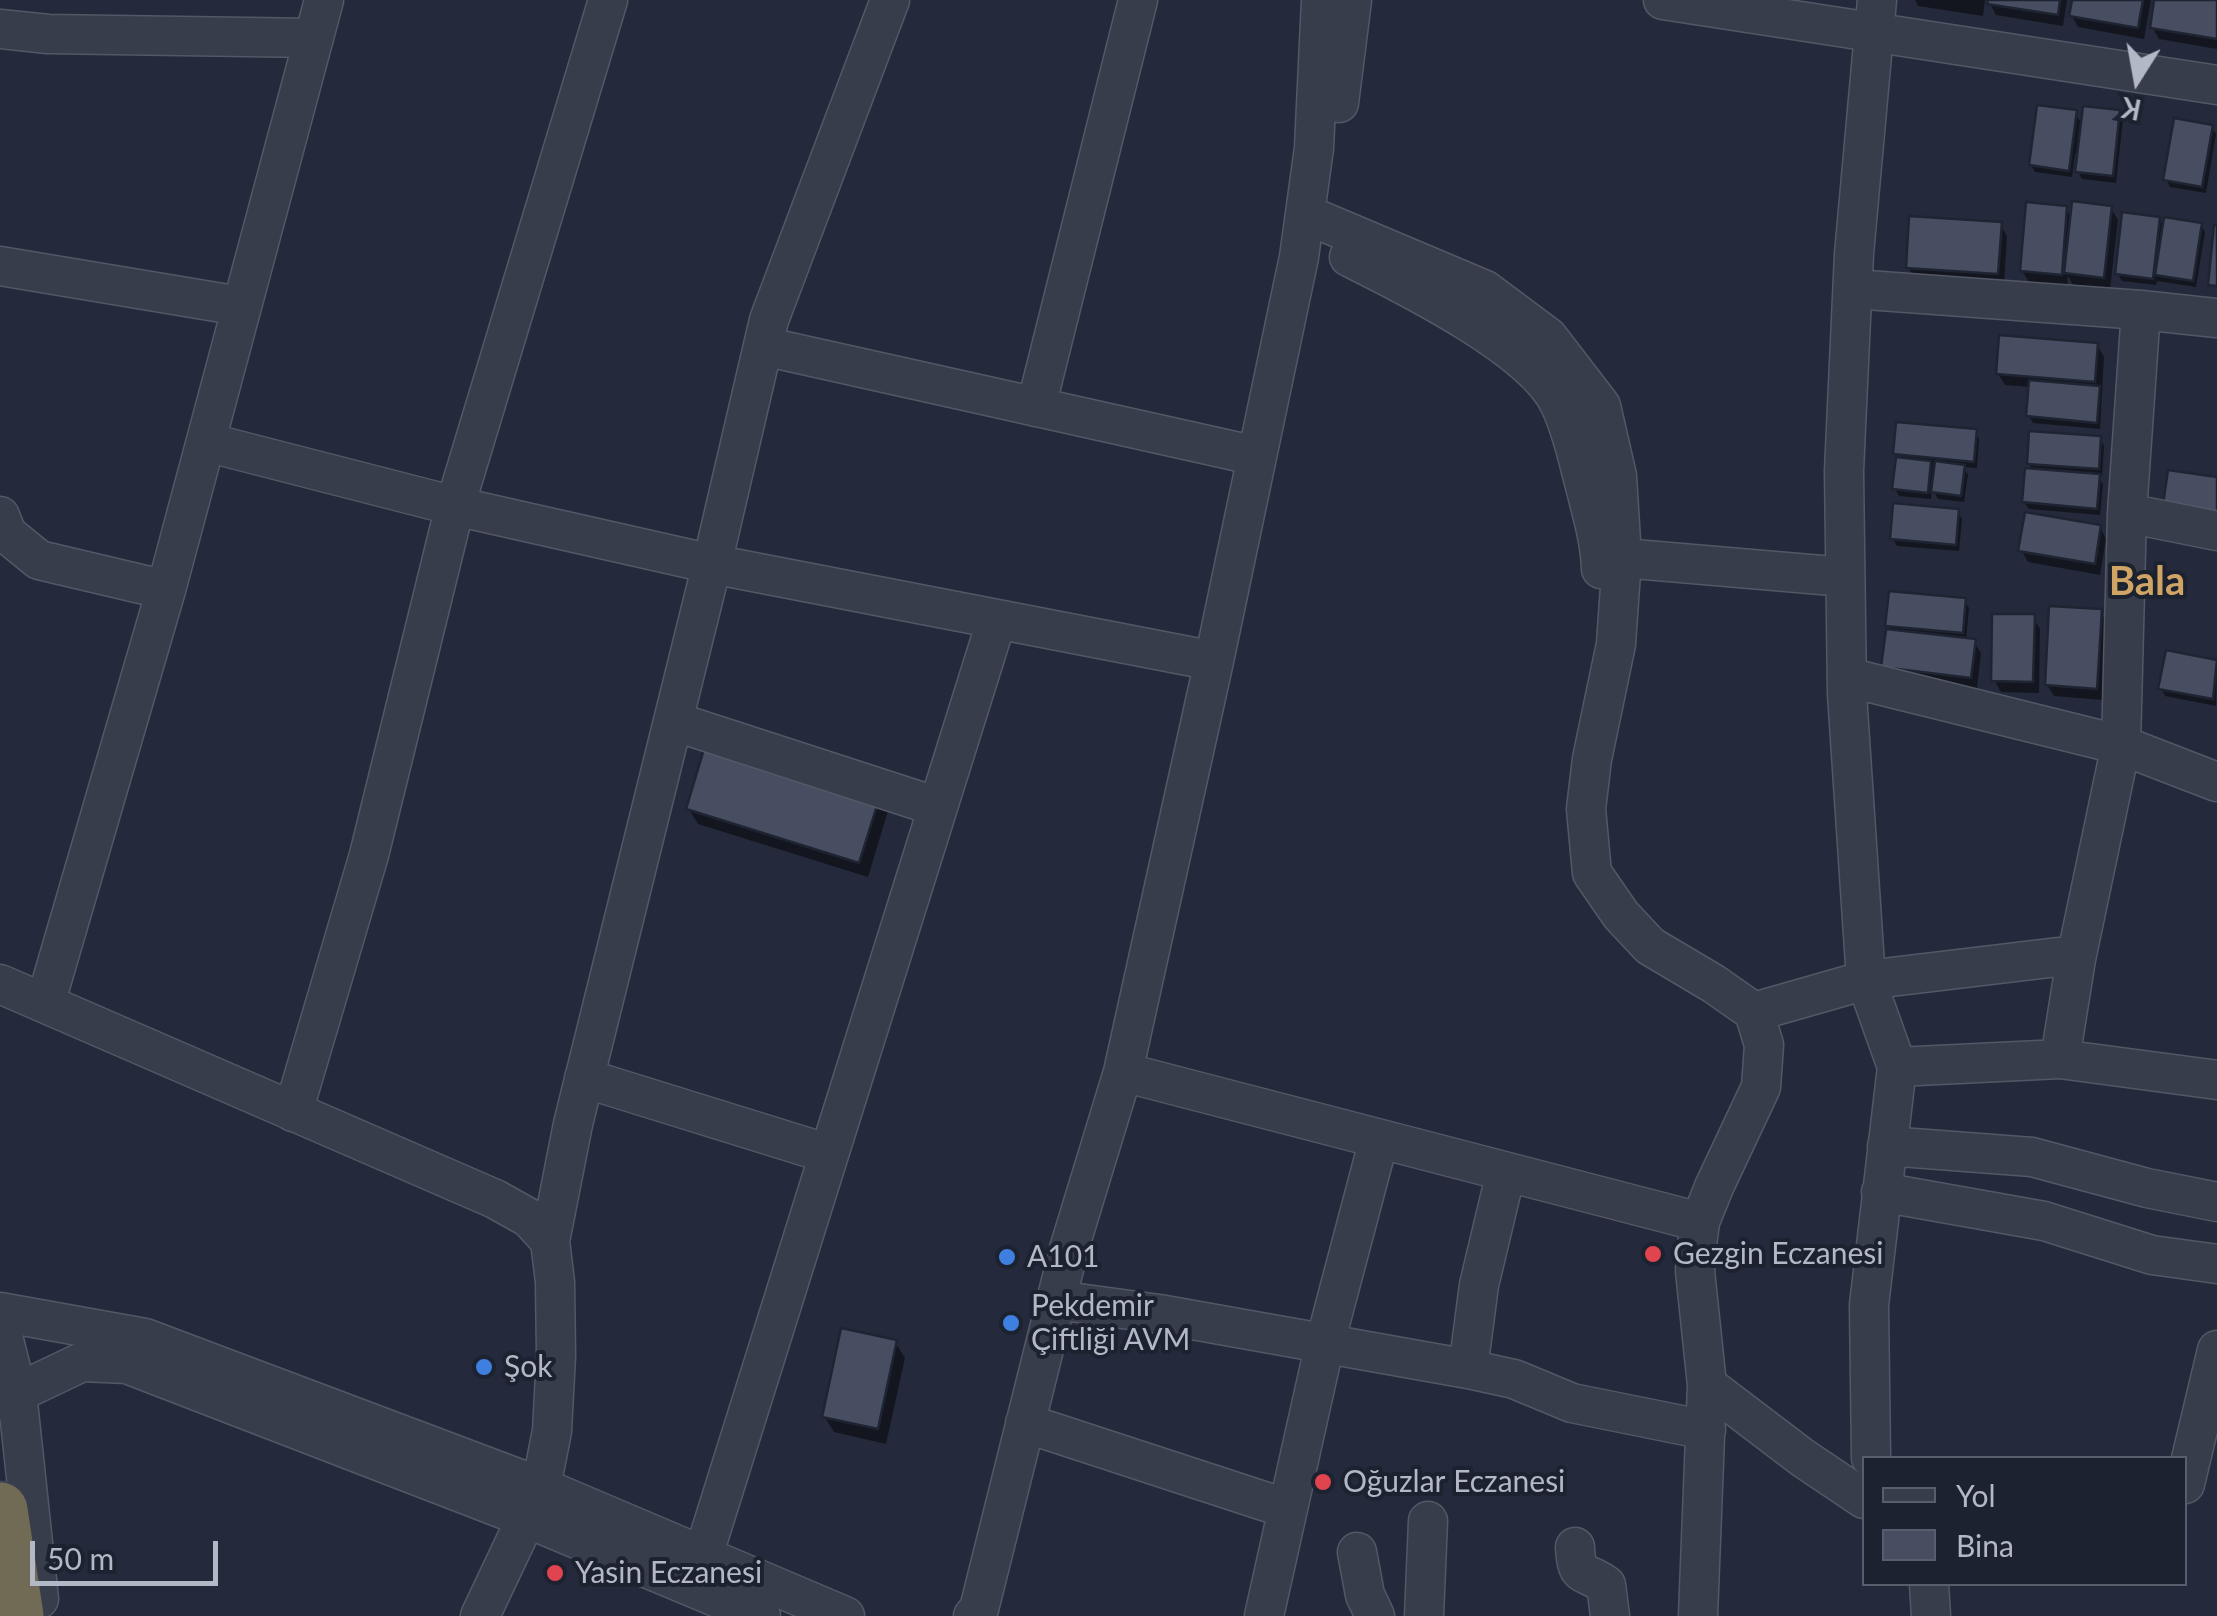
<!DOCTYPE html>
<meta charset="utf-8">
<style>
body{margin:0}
#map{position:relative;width:2217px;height:1616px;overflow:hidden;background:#242a3b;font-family:Lato,sans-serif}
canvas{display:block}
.legend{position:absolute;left:1862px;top:1456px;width:325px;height:130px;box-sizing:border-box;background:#1d2230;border:2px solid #595e6c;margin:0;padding:12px 18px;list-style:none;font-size:30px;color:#b3b8c7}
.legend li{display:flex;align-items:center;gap:20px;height:50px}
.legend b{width:50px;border:2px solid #595e6c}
.north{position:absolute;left:2087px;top:30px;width:100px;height:100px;-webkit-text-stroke:8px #1d2230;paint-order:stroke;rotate:191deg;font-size:28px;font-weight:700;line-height:40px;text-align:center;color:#b3b8c7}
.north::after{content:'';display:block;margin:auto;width:35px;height:45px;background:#b3b8c7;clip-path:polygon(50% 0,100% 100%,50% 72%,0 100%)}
.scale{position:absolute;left:30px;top:1541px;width:188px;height:45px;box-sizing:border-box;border:5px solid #b3b8c7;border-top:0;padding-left:12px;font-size:30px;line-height:35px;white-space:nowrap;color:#b3b8c7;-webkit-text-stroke:8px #1d2230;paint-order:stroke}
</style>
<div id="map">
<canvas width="2217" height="1616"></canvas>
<ul class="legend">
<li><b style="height:12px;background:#383d4b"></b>Yol</li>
<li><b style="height:28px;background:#484e62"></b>Bina</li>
</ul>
<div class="north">K</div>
<div class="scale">50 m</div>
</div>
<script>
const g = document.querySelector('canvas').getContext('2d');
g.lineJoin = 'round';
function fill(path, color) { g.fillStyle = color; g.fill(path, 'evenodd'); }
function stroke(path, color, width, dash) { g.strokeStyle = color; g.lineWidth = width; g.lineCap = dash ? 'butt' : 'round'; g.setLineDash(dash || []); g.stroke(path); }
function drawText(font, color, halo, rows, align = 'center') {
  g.font = font + ' Lato,sans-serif'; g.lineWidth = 8; g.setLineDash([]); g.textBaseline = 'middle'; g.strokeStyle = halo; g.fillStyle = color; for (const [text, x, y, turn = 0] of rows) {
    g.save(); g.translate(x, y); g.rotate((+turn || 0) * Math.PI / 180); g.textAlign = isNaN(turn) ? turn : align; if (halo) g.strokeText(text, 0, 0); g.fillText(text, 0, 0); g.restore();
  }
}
fill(new Path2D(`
 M1915 0H1985L1983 16 1918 6Z
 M1988 0H2067L2063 26 1996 15Z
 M2074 0H2151L2144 39 2078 27 2072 16Z
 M2157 0H2217V49L2159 39 2152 27Z
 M2119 112 2123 120 2116 183 2082 179 2078 172 2080 155 2075 154 2072 177 2035 172 2031 165 2075 113 2083 126Z
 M2211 127 2216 134 2206 193 2170 187 2166 179Z
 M2066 208 2072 220 2111 208 2118 220 2110 289 2073 285 2068 276 2067 286 2029 282 2022 271Z
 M2159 219 2165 229 2201 225 2205 232 2196 287 2157 281 2156 285 2122 281 2118 274Z
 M2000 224 2007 236 2004 285 1915 279 1908 267Z
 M2097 345 2104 357 2100 429 2033 423 2029 416 2031 387 2005 385 1998 374Z
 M1975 432 1979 439 1977 468 1963 467 1968 475 1964 502 1938 499 1932 488 1931 499 1899 496 1895 489 1898 458 1896 454Z
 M2100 438 2104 446 2102 476H2098L2103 484 2100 515 2029 509 2024 502 2034 471 2029 464Z
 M1957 512 1962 519 1959 551 1897 546 1893 539Z
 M2100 527 2106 539 2100 575 2028 562 2021 550Z
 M1965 601 1969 608 1966 641 1974 642 1981 653 1977 688 1891 678 1884 666 1892 632 1888 625Z
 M2101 612 2107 624 2103 700 2054 696 2047 685Z
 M2033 617 2040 629 2039 693 2001 692 1994 680Z
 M2168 653 2217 663 2216 706 2165 696 2161 688Z
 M879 795 888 811 868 877 698 824 688 808Z
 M895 1342 905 1358 886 1444 834 1432 824 1416Z`), '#0007');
const building = new Path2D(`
 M1988 0H2060L2058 15 1987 4Z
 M2072 0H2143L2138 28 2069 16Z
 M2154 0H2217V39L2150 28Z
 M2037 105 2077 110 2069 171 2029 165Z
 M2083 106 2120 110 2113 176 2075 172Z
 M2174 118 2213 125 2202 187 2163 180Z
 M2072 201 2112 206 2104 278 2064 273Z
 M2026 202 2067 206 2062 275 2020 271Z
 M2122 212 2160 217 2153 279 2115 274Z
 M1909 216 2002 222 1998 274 1906 268Z
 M2164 217 2202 223 2193 281 2155 275Z
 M2214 225H2217V286L2208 285Z
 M1999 335 2098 343 2095 382 1996 374Z
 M2029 380 2100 386 2097 423 2026 416Z
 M1896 422 1977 429 1974 462 1893 454Z
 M2029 431 2101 436 2099 469 2027 464Z
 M1896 457 1931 461 1928 493 1892 489Z
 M1935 461 1965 465 1961 496 1931 492Z
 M2025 468 2100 474 2097 509 2022 502Z
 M2168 470 2217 477V513L2162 511Z
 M1893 503 1959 509 1956 545 1890 539Z
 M2025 512 2101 525 2095 564 2018 551Z
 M1889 591 1966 598 1963 633 1885 626Z
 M2049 606 2102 609 2097 689 2045 685Z
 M1992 614H2035L2033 682 1991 681Z
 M1886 629 1976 639 1971 678 1881 667Z
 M2166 650 2217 660 2213 699 2158 689Z
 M707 739 881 793 859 863 686 809Z
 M841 1328 897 1340 878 1429 822 1417Z`);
fill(building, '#484e62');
stroke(building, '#1f2432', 2.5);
const minor = new Path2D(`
 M1663 0 2217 85
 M0 29 48 34 314 38
 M1339 103 1352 0
 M1305 214 1485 290 1548 337 1601 406 1617 476 1622 558 1616 644 1592 759 1586 809 1592 873 1621 915 1650 946 1714 984 1754 1012 1764 1045 1761 1087 1714 1187 1700 1222 1697 1245 1695 1271 1707 1385 1698 1616
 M1349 257C1405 285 1535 349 1560 405 1572 430 1578 460 1585 486 1592 514 1600 540 1601 569
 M0 266 240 306
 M1853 289 2141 310 2217 318
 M763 346 1257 456
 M1036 407 1138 0
 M206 442 455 506 712 564 1214 661
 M2127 513 2217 531
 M0 516 7 534 39 560 166 590
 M1622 558 1845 577
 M1847 677 2121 745 2217 782
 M673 721 938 807
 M0 984 495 1199 529 1218 550 1241
 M46 1001 166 590 324 0
 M1754 1012 1866 980 2058 957 2076 959
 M2060 1059 2076 959 2121 745 2127 513 2141 310
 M1897 1067 2060 1059 2217 1080
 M1123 1072 1700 1222
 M584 1078 829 1154
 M293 1112 369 855 455 506 608 0
 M1887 1146 2032 1157 2147 1188 2217 1202
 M1881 1192 2044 1221 2152 1255 2217 1264
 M1056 1300 1159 1314 1468 1369 1514 1379 1572 1403 1706 1430
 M0 1312 145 1338 541 1487 845 1616
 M0 1324 17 1393 39 1599
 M1468 1369 1479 1285 1506 1172
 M1707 1385 1803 1458 1864 1499
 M0 1401 82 1362 127 1364 529 1519 761 1616
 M1025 1423 1288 1509
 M1871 1458 1869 1305 1897 1067 1866 980 1847 694 1844 471 1854 254 1877 0
 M2185 1484 2217 1350
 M1575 1547C1576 1580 1584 1569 1606 1585L1610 1616
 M1357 1552 1365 1595 1375 1616
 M703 1556 997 619
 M1929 1584 1931 1616
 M480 1616 541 1487 552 1431 556 1356 555 1282 550 1241 573 1124 712 564 769 320 890 0
 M973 1616 979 1609 1069 1249 1123 1072 1214 661 1299 257 1314 148 1321 0
 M1264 1616 1325 1343 1379 1139
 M1424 1616 1428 1521`);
const highway = new Path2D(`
 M0 1510 16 1616`);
stroke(minor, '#535866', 41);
stroke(highway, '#404553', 59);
stroke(minor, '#383d4b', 38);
stroke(highway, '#716a55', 55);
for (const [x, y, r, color] of [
 [1653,1254,10,"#e0444e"],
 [1007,1257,10,"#3f7fe0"],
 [1011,1323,10,"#3f7fe0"],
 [484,1367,10,"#3f7fe0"],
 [1323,1482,10,"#e0444e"],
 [555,1573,10,"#e0444e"]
]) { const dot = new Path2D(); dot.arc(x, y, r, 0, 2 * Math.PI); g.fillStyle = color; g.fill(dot); stroke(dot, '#1d2230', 4); }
drawText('30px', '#b3b8c7', '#1d2230', [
 ["Gezgin Eczanesi",1673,1254],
 ["A101",1027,1257],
 ["Pekdemir",1031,1306],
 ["Çiftliği AVM",1031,1340],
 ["Şok",504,1367],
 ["Oğuzlar Eczanesi",1343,1482],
 ["Yasin Eczanesi",575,1573]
], 'left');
drawText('bold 40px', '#cfa465', '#1d2230', [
 ["Bala",2147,582]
]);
</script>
